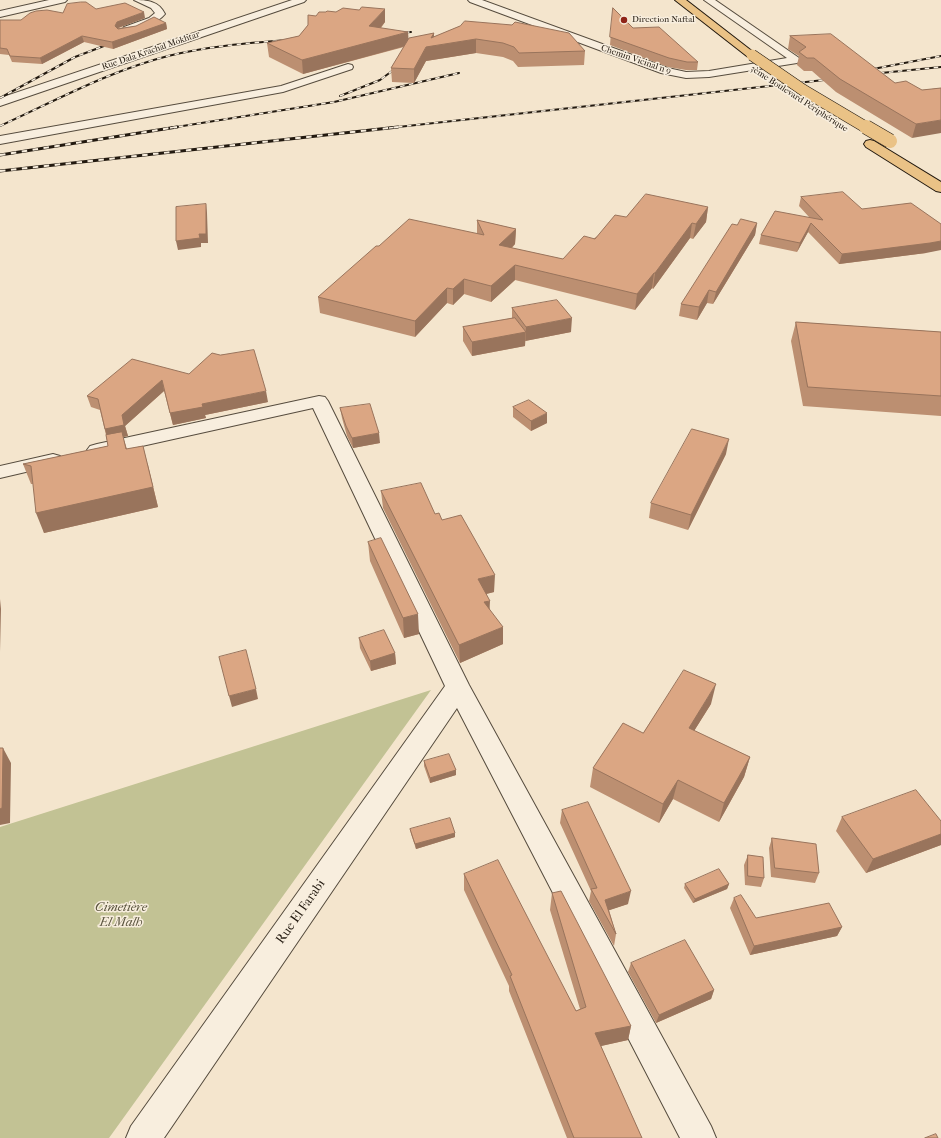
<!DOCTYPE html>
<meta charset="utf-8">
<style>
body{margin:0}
canvas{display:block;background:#f4e5cd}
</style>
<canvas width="941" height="1138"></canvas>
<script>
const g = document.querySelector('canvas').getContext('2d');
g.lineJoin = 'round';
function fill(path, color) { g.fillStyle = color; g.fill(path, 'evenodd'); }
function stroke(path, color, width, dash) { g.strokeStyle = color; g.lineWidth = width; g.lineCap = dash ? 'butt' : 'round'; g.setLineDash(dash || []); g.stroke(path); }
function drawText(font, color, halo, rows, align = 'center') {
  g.font = font + ' "IM FELL French Canon",serif'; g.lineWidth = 3; g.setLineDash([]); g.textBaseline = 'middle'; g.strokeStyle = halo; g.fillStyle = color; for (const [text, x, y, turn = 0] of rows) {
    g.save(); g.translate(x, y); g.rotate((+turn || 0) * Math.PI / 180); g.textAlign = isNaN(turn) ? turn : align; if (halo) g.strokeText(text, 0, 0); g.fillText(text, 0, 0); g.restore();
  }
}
fill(new Path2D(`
 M431 690 109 1138H0V827Z`), '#c2c294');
const minor = new Path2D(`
 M49 0H67L65 2 0 17V11Z
 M134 0C147 0 159 1 165 14 159 22 134 34 124 31L123 29 124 27 149 18 155 13 151 8Z
 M292 0H306L304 2 0 106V98Z
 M468 0H482L668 68 686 72 709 71 787 58 704 0H715L802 60 797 63 709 77 686 78 661 73 470 2Z
 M348 64 352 65 353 67 352 69 283 92 0 144V136L281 86Z
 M319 396 325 397 328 401 469 685 711 1126 716 1138H680L457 708 164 1138H126L131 1126 445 686 313 408 97 456 90 454 87 450 90 446 97 444Z
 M53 454 60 456 63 460 60 464 0 478V466Z`);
const highway = new Path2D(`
 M675 0H686L757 55 752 58 748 57Z
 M870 140 874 141 941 182V192L936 191 866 147 864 144 866 141Z`);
stroke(minor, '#564c3e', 2);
stroke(highway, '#22190f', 2);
fill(minor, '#f8eede');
fill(highway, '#eac286');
const railFar1 = new Path2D(`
 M396 33 411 32
 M873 69 941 56
 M871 74 941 67
 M340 96 380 80 400 65
 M0 98 75 57 109 44
 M0 126C55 101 109 71 168 56 208 46 249 43 289 40
 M170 128 334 102 459 73
 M389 128 833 79`);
const rail = new Path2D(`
 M0 155 177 127
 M0 171 398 127`);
stroke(railFar1, '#22190f', 2);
stroke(rail, '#22190f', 3);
stroke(railFar1, '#f8eede', 1.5, [4.5]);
stroke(rail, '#f8eede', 2, [5.5]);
const highwayBridgeFar1 = new Path2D(`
 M752 55 803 90 867 128`);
const highwayBridge = new Path2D(`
 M866 127 890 141`);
stroke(highwayBridgeFar1, '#22190f', 12, []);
stroke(highwayBridge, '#22190f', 15, []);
stroke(highwayBridgeFar1, '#eac286', 11);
stroke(highwayBridge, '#eac286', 14);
fill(new Path2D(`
 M613 8 633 28 698 62 697 70H686L668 67 610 45Z
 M96 9 145 18 118 28 166 23 167 29 113 49 84 42 42 64 12 62 9 55 0 54V20H21Z
 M326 12 385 22 381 28 408 39 434 33V37L460 26 585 51 584 65 518 67 513 61 503 57 476 53 426 61 414 83 392 82 391 68 404 47 303 74 269 57 267 43 299 36 316 16Z
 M790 36 895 83 922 90 941 88 912 138 836 92 812 71H804L797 65 799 56 788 49Z
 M801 197 862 209 926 253 839 264 808 232 797 252 759 244 761 235 809 217 799 206Z
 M708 207 706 222 693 239 690 238 653 289 652 288 635 310 515 280 491 302 464 294 453 305 447 303 415 337 320 313 318 297 379 246 477 234V220L516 229 515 244 512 248 563 259 626 217Z
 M757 223 755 235 713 304 707 303 697 320 679 316 681 304 737 225Z
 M512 308 571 332 525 341V346L472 356 463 341V327L512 318Z
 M796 322 941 332V416L803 406 791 341Z
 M189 374 268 402 205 415 206 418 173 425 164 391 125 426 128 436 123 437 127 449 148 465 158 507 44 533 33 484H31L23 464 108 446 106 435 100 410 91 407 87 396Z
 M513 407 547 423 531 431 513 417Z
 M340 408 380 443 353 448 347 436 342 418Z
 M726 454 688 530 649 518 651 503Z
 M381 491 435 514 442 520 494 592 486 594 490 610 503 644 460 663 383 508Z
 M368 542 419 634 404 638 370 561Z
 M359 638 395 653 396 664 371 671 360 648Z
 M711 704 694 731 750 757 744 777 719 822 673 799 659 823 590 787 593 768 643 733Z
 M424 761 456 770V775L430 783 424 766Z
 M562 810 628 904 609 910 616 934 614 946 589 901 591 891 560 823Z
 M842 817 941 821V845L866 873 836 831Z
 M410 829 455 833V837L416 849 411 834Z
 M772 838 819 873 815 883 771 877 769 848Z
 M748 855 764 878 761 887 745 885 744 865Z
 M464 874 576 1011 580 1009 550 910 552 893 631 1026 628 1040 601 1046 642 1138H567L509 991V986L464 890Z
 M685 884H729L727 889 693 903 684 888Z
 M734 898 756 918 842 927 837 936 750 955 730 908Z
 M631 963 714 990 711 999 656 1023 628 972Z`), '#bc8f71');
fill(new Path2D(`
 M385 9V22L370 40 369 26Z
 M144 12 145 18 118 28 117 32 115 26 117 22Z
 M166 23 167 29 113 49 112 42Z
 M408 32 409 45 303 74 302 60Z
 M434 33V46L476 39V53L426 61 414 83V69Z
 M82 36 84 42 42 64 40 58Z
 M941 120V133L912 138 916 124Z
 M206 204 207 213 208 243H201V247L178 250 176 241 199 234Z
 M708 207 706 222 693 239 696 224Z
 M692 223 690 238 653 289 655 273Z
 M757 223 755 235 713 304 716 292Z
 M811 223 808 232 797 252 800 243Z
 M516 229 515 244 499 260V245Z
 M941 241V250L926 253 839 264 842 254Z
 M515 265V280L491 302V286Z
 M654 273 652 288 635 310 637 294Z
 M464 279V294L453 305V289Z
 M447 288V303L415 337V321Z
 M709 290 707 303 697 320 699 307Z
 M572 318 571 332 525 341 526 327Z
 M526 332 525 346 472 356V342Z
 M162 380 164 391 125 426 128 436 123 437 127 451 108 441 105 429Z
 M266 391 268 402 205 415 206 418 173 425 170 413 202 404Z
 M547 413V423L531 431V421Z
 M379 433 380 443 353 448 352 438Z
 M729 439 726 454 688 530 691 515Z
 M143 446 158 507 44 533 36 513Z
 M495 575 494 592 478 596V579Z
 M0 599 1 609 0 652Z
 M490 601 489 618 484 602Z
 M418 614 419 634 404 638 403 618Z
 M503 627V644L460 663 459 645Z
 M395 653 396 664 371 671 370 661Z
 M716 684 711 704 684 747 689 728Z
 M256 689 258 699 232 707 229 696Z
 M3 748 11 763 10 823 0 825V809Z
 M750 757 744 777 719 822 724 803Z
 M456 770V775L430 783V778Z
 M678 780 673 799 659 823 663 804Z
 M455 833V837L416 849 415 844Z
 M941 834V845L866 873 873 859Z
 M729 884 727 889 693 903 695 899Z
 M631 891 628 904 604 912 605 900Z
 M842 927 837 936 750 955 754 946Z
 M714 990 711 999 656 1023 659 1015Z
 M631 1026 628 1040 592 1048 595 1033Z`), '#99745c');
const building = new Path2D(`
 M81 2H86L96 9 125 3 144 12 117 22 115 26 118 29 136 26 154 17 166 23 112 42 82 36 40 58 10 56 7 49 0 48V20H21L30 13 36 11 47 10 63 13 67 4Z
 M362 7 385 9 369 26 408 32 302 60 267 43 299 36 308 25V15L316 16 319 12H326L327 11 336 12 343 8 359 10Z
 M613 8 633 28 659 27 698 62H687L669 58 610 37Z
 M465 21 512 25 515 22 569 33 585 51 519 53 514 47 503 43 476 39 426 47 414 69 391 68 409 38 434 33 431 38 460 26Z
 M831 34 895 83 906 81 922 90 941 88V120L916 124 840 79 814 58H807L799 52 806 47 790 36Z
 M843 192 862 209 911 203 941 224V241L930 243 842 254 811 223 800 243 761 235 775 211 823 220 801 197Z
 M646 194 708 207 696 224 692 223 655 273H654L637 294 515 265 491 286 464 279 453 289 447 288 415 321 318 297 376 246H379L409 219 484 235 477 220 516 229 499 245 563 259 584 236 595 239 615 215 626 217Z
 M206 204V234H199L200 238 176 241V207Z
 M741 219 757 223 716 292 709 290 699 307 681 304 732 224 737 225Z
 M557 300 572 318 526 327 512 308Z
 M515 318 526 332 472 342 463 327Z
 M796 322 941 332V396L808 387Z
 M254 350 266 391 202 404 203 407 170 413 162 380 122 415 124 425 105 429 98 399 87 396 132 359 189 374 212 353 220 355Z
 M529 400 547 413 531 421 513 407Z
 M370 404 379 433 352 438 346 426 340 408Z
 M692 429 729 439 691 515 651 503Z
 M122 432 126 449 143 446 153 487 36 513 31 466 23 464 108 446 106 435Z
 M421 483 435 514 439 513 442 520 461 515 495 575 478 579 490 601 484 602 503 627 459 645 381 491Z
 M381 538 418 614 403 618 368 542Z
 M384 630 395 653 370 661 359 638Z
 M246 650 256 689 229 696 219 657Z
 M684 670 716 684 689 728 750 757 724 803 678 780 663 804 593 768 623 723 643 733Z
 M0 748H3L2 808 0 809Z
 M449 754 456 770 430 778 424 761Z
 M916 790 941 821V834L873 859 842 817Z
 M588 802 631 891 605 900 616 934 591 889 597 888 562 810Z
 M450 818 455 833 415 844 410 829Z
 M772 838 816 844 819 873 775 868Z
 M748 855 763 857 764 878 748 876Z
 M498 860 576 1011 586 1007 552 893 561 891 631 1026 595 1033 642 1138H574L510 976 512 975 464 874Z
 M719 869 729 884 695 899 685 884Z
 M741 895 756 918 829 903 842 927 754 946 734 898Z
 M685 940 714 990 659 1015 631 963Z
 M936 1134 938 1138H925Z`);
fill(building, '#dba683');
stroke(building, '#99745c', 1);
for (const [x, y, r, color] of [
 [624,20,4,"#8f2418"]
]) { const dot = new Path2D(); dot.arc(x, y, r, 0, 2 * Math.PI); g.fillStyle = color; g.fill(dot); stroke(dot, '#f8eede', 1.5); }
drawText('9px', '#22190f', '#f8eede', [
 ["Direction Naftal",632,20]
], 'left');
drawText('9px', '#22190f', '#f8eede', [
 ["Rue Dala Krachal Mokhtar",151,51,-19],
 ["Chemin Vicinal n 9",636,60,19],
 ["3ème Boulevard Périphérique",799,99,33]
]);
drawText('italic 13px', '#5a543e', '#f8eede', [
 ["Cimetière",121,908],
 ["El Malh",121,923]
]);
drawText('13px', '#22190f', '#f8eede', [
 ["Rue El Farabi",301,912,-55]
]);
</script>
